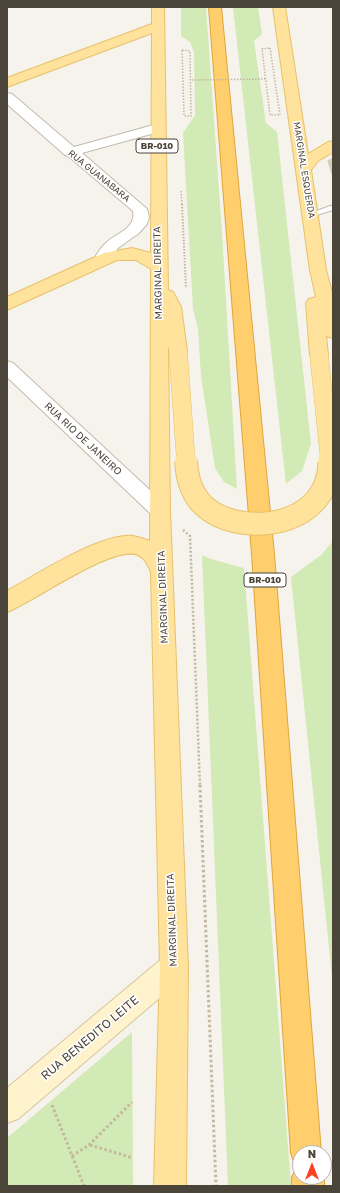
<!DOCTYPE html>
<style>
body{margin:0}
#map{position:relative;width:340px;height:1193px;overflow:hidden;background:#f6f3ec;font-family:"Golos Text",sans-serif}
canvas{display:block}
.frame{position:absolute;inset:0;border:8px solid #4b4439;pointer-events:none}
.north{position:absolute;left:292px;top:1145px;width:40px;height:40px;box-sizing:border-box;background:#fff;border:1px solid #b7b4b0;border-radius:50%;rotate:0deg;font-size:11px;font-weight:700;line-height:16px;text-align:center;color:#4b4439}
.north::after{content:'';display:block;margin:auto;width:14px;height:18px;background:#fc3f1d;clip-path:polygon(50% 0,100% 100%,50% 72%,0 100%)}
</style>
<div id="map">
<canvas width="340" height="1193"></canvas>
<div class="frame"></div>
<div class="north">N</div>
</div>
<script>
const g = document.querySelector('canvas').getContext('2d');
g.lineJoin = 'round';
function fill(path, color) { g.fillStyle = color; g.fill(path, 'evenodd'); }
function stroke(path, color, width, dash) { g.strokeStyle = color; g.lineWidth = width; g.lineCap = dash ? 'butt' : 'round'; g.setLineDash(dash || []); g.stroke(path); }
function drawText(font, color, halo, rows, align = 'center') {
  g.font = font + ' "Golos Text",sans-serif'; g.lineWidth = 3; g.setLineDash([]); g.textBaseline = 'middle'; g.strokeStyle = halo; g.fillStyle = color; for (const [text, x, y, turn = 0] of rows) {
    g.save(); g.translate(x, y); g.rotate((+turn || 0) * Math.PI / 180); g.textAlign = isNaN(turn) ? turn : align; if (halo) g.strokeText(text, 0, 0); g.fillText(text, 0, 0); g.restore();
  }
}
fill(new Path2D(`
 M181 7H206L222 233 237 489 224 482 215 468 201 376 198 329 193 309 183 133 195 115 194 53 190 42 181 36Z
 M233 7H258L262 34 254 41 266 123 277 132 311 444 302 471 286 484Z
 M333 541V987L291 577 321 555Z
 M202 555 211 559 244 568 291 1186H228Z
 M132 1032 133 1186H7V1138Z`), '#d2eab5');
const building = new Path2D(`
 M333 159V177L328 161Z`);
fill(building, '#d8cfc1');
stroke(building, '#d3c7b4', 1);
const lane = new Path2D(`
 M330 206H333V210L310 217 306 215Z`);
const street = new Path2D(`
 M7 93 12 94 74 147 157 124 162 125 164 128 162 131 82 153 147 209 149 217 147 224 139 233 118 248 107 262 102 264 97 262 94 259C98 252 102 246 108 241 120 232 136 227 133 211L68 156 65 155 7 104Z
 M7 361 13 363 167 506 169 511 167 516 160 519 153 516 7 377Z`);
const secondary = new Path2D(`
 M174 953 184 957 188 967 184 977 18 1119 7 1123V1088L164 957Z`);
const primary = new Path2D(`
 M152 7H164L168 290 173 292 181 307 187 351 184 356 178 357 172 356 168 347 170 511 188 967 186 1186H154L160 967 151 572C148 565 145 558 138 555 113 544 34 602 7 612V591C36 575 100 533 133 536 138 537 145 539 150 541L151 269 136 260H117L7 310V297L104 253 132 248 151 253 152 33 7 87V78L152 24Z
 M273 7H285L308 154 328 142 333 141V152L318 161 311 170 326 270 333 296V338L326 336 328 355 325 360 319 361 313 360 310 355 306 303 309 299 316 297 310 270Z`);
const highway = new Path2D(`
 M209 7H221L274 554 321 1153H300V1177H324V1186H292V1177L299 1165 295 1164 291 1153 252 554Z`);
stroke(lane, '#c2bbae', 2);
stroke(street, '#c2bbae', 2);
stroke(secondary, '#d6c79b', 2);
stroke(primary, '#e6c16a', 2);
stroke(highway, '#e0a43c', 2);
stroke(new Path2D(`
 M182 50 190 51 191 116H184Z
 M181 191 182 205`), '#c4b79f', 1.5, [1.5, 1.5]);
stroke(new Path2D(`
 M182 204 186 288`), '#c4b79f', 2, [1.5, 1.5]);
stroke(new Path2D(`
 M183 530 190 536 200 786`), '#c4b79f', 2.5, [2, 2]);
stroke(new Path2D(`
 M200 785 216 1186
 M52 1105 84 1186
 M90 1145 133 1158
 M72 1156 89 1145 132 1102`), '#c4b79f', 3, [2.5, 2.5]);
fill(lane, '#fff');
fill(street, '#fff');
fill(secondary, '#fff3cd');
fill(primary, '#ffe39c');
fill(highway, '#ffcf6e');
const primaryBridgeFar1 = new Path2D(`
 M178 351 186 462
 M319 355 330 462`);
const primaryBridge = new Path2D(`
 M186 461C187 478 191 494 204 506 236 535 308 529 325 485 328 477 330 470 329 461`);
stroke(primaryBridgeFar1, '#e6c16a', 19, []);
stroke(primaryBridge, '#e6c16a', 24, []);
stroke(new Path2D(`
 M270 48 280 115H270L262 49Z
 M192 80 265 79`), '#c4b79f', 1.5, [1.5, 1.5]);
stroke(primaryBridgeFar1, '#ffe39c', 18);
stroke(primaryBridge, '#ffe39c', 22);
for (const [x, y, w] of [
 [157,146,42],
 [265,580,42]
]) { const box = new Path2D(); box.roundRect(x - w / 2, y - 7, w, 14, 3); g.fillStyle = '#fff'; g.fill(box); stroke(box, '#4b4439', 1); }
drawText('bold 9px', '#4b4439', null, [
 ["BR-010",157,146],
 ["BR-010",265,580]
]);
drawText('9px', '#4b4439', '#fff', [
 ["MARGINAL ESQUERDA",304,170,81],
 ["RUA GUANABARA",99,176,39]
]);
drawText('10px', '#4b4439', '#fff', [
 ["MARGINAL DIREITA",158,273,-91],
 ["RUA RIO DE JANEIRO",83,439,43],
 ["MARGINAL DIREITA",163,597,-92],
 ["MARGINAL DIREITA",172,920,-92]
]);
drawText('12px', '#4b4439', '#fff', [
 ["RUA BENEDITO LEITE",90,1038,-40]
]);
</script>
